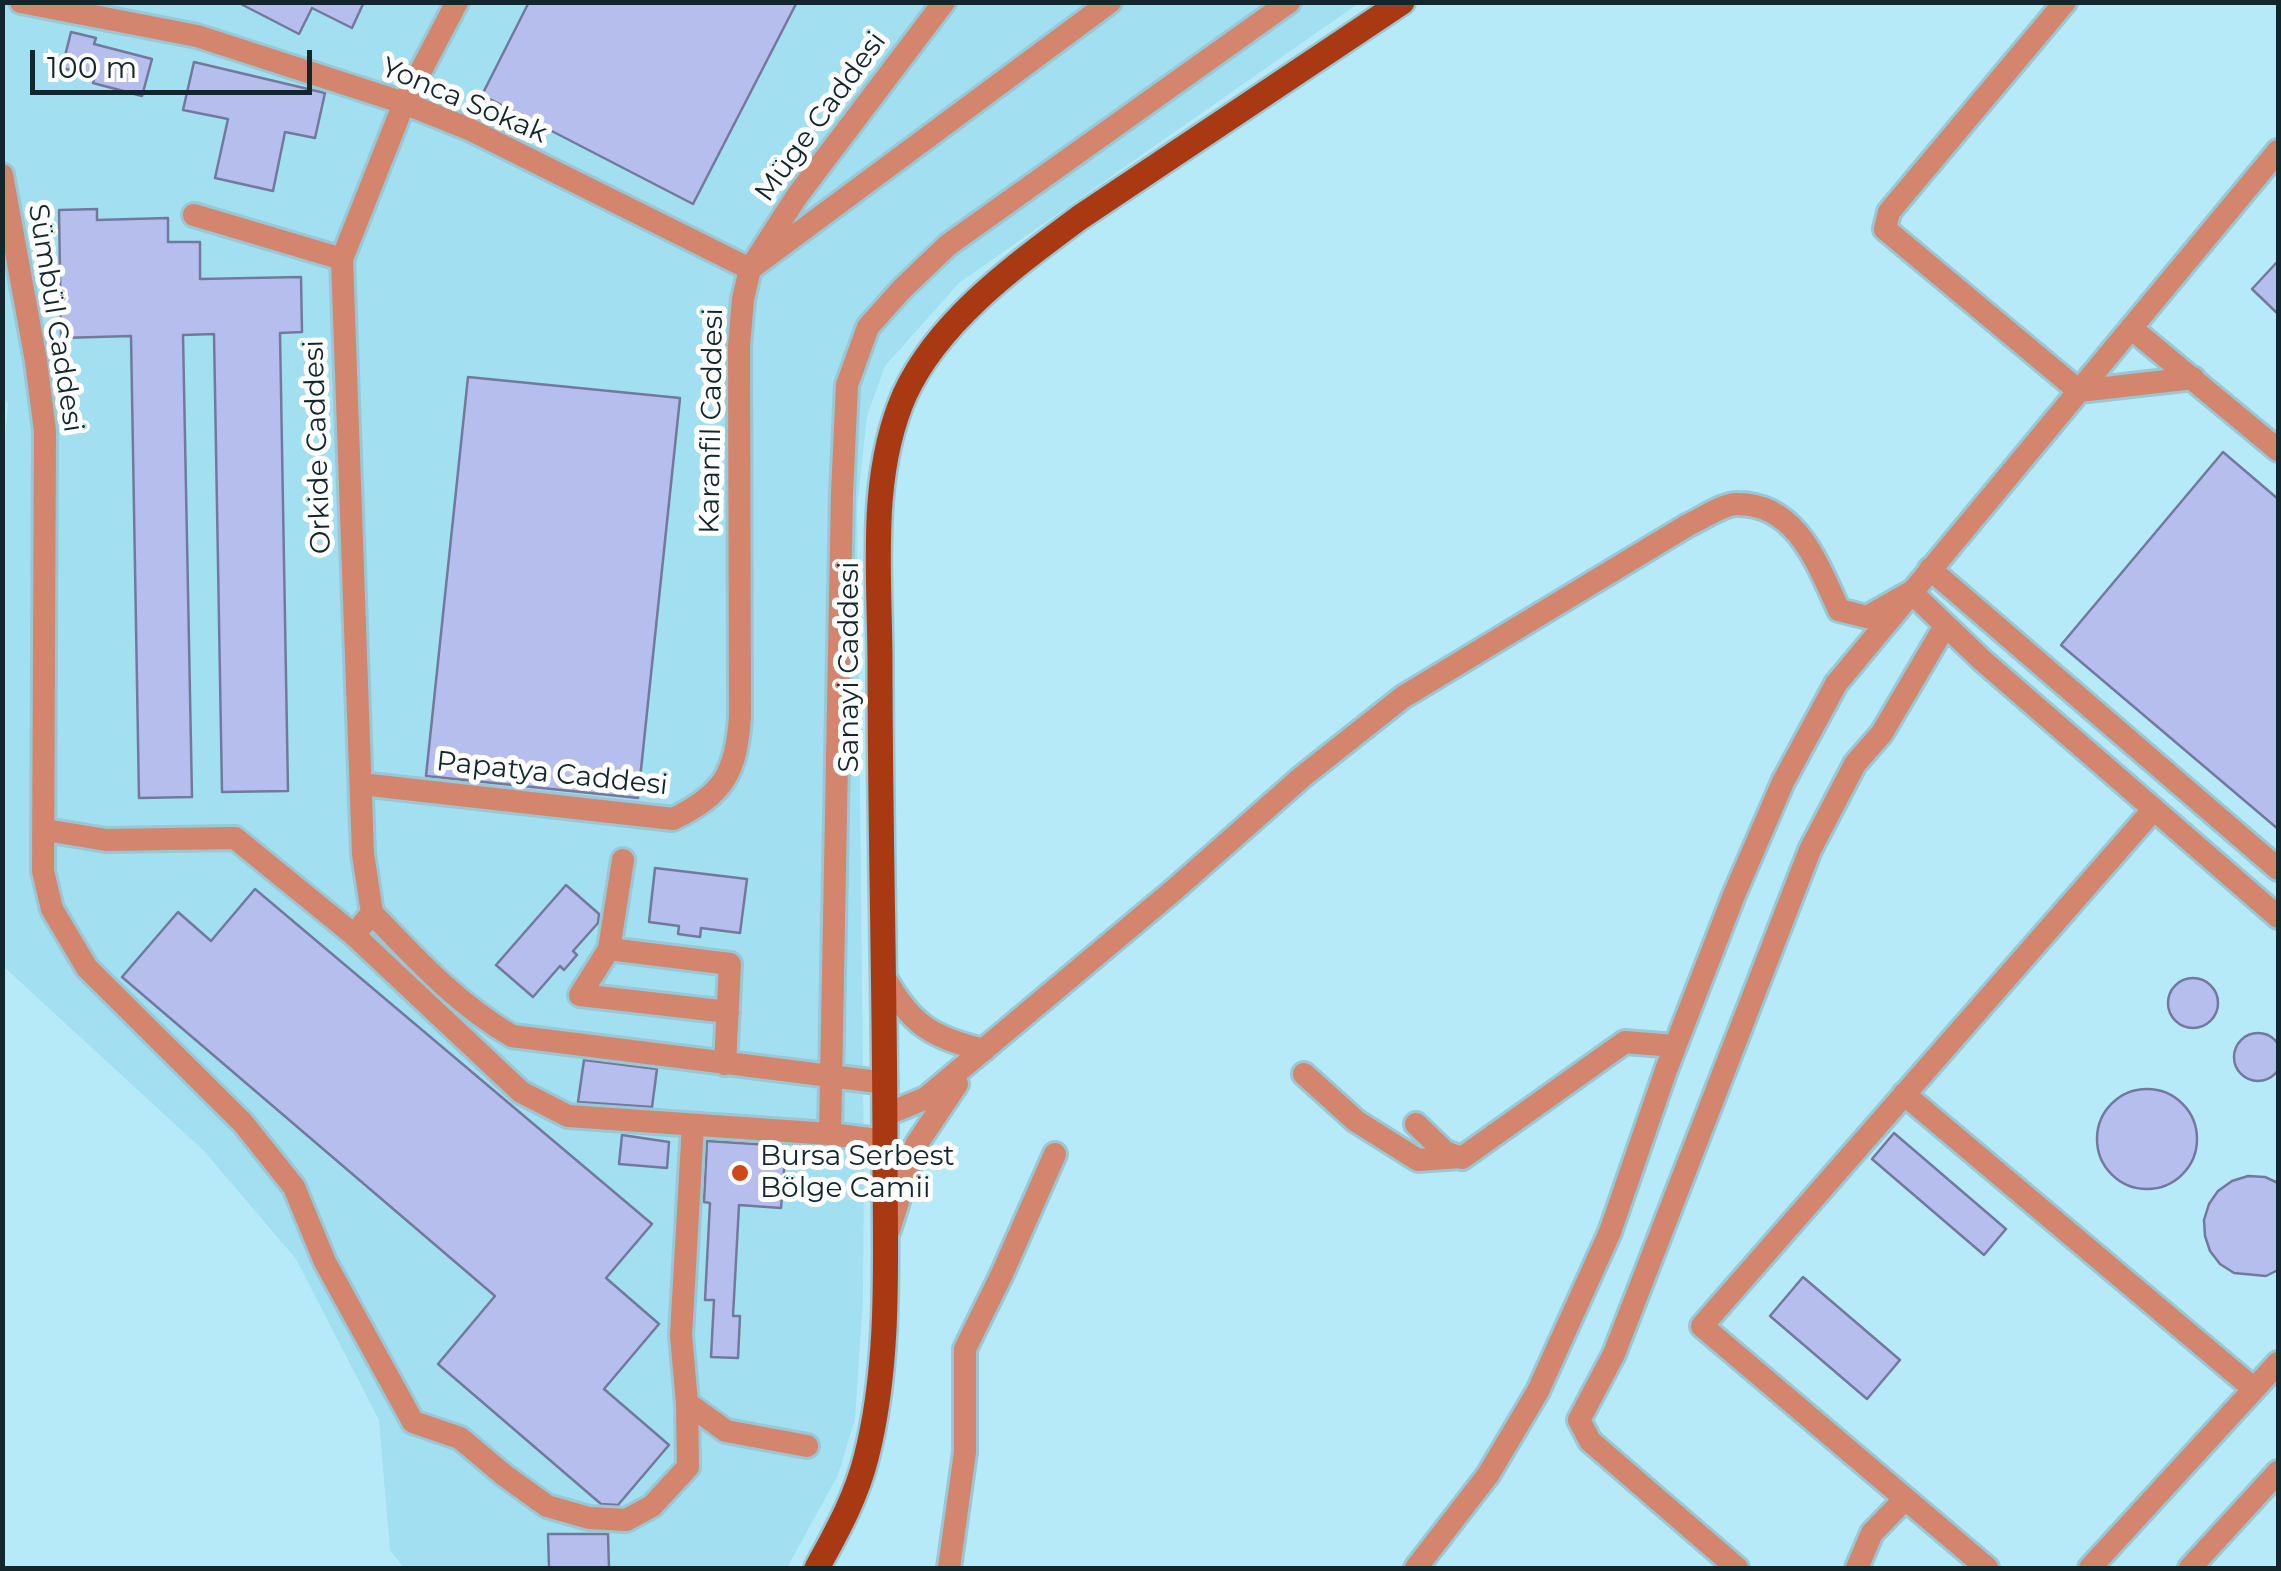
<!DOCTYPE html>
<meta charset="utf-8">
<style>
body{margin:0}
#map{position:relative;width:2281px;height:1571px;overflow:hidden;background:#b7eaf9;font-family:Montserrat,sans-serif}
canvas{display:block}
.frame{position:absolute;inset:0;border:5px solid #12262b;pointer-events:none}
.scale{position:absolute;left:30px;top:50px;width:282px;height:45px;box-sizing:border-box;border:5px solid #12262b;border-top:0;padding-left:12px;font-size:30px;line-height:35px;white-space:nowrap;color:#12262b;-webkit-text-stroke:8px #fff;paint-order:stroke}
</style>
<div id="map">
<canvas width="2281" height="1571"></canvas>
<div class="frame"></div>
<div class="scale">100 m</div>
</div>
<script>
const g = document.querySelector('canvas').getContext('2d');
g.lineJoin = 'round';
function fill(path, color) { g.fillStyle = color; g.fill(path, 'evenodd'); }
function stroke(path, color, width, dash) { g.strokeStyle = color; g.lineWidth = width; g.lineCap = dash ? 'butt' : 'round'; g.setLineDash(dash || []); g.stroke(path); }
function drawText(font, color, halo, rows, align = 'center') {
  g.font = font + ' Montserrat,sans-serif'; g.lineWidth = 10; g.setLineDash([]); g.textBaseline = 'middle'; g.strokeStyle = halo; g.fillStyle = color; for (const [text, x, y, turn = 0] of rows) {
    g.save(); g.translate(x, y); g.rotate((+turn || 0) * Math.PI / 180); g.textAlign = isNaN(turn) ? turn : align; if (halo) g.strokeText(text, 0, 0); g.fillText(text, 0, 0); g.restore();
  }
}
fill(new Path2D(`
 M2 3H1359L959 283 885 366 867 416 857 508 864 1171 863 1299 855 1419 838 1475 787 1568H404L390 1550 379 1420 296 1259 204 1151 3 966 2 472 8 404 2 394Z`), '#a2dff0');
const building = new Path2D(`
 M237 2H364L352 28 312 8 299 34Z
 M529 2H797L693 204 482 95Z
 M71 32 96 38 94 44 152 59 142 96 93 83 95 76 62 68Z
 M194 62 325 93 315 138 285 132 273 191 215 178 228 119 183 110Z
 M97 209V220L168 218V242H200V279L301 277 302 332 280 333 288 791 222 792 214 334 183 335 192 797 139 798 131 336 61 338 59 210Z
 M2278 261V314L2252 289Z
 M468 377 680 398 638 798 426 776Z
 M2223 452 2278 499V829L2061 645Z
 M655 868 747 879 740 933 701 928 700 937 678 934 679 926 649 922Z
 M566 885 599 914 598 923 573 951 577 955 564 970 560 966 533 997 496 965Z
 M255 889 652 1224 606 1278 659 1324 604 1389 669 1445 618 1505 601 1504 438 1364 495 1296 122 977 178 912 211 941Z
 M2168 1003a25 25 0 1 1 50 0a25 25 0 1 1-50 0Z
 M2234 1057a24 24 0 1 1 48 0a24 24 0 1 1-48 0Z
 M584 1060 657 1069 652 1107 578 1102Z
 M2097 1139a50 50 0 1 1 100 0a50 50 0 1 1-100 0Z
 M1894 1133 2006 1229 1984 1255 1872 1159Z
 M622 1135 669 1142 667 1168 619 1164Z
 M707 1141 786 1146 781 1208 739 1205 733 1316H740L738 1358 711 1357 714 1300H705L710 1203 704 1202Z
 M2248 1176 2265 1177 2278 1183V1270L2266 1276 2234 1273 2220 1264 2210 1251 2205 1236 2204 1220 2209 1204 2218 1191 2232 1181Z
 M1803 1277 1900 1360 1867 1399 1770 1316Z
 M548 1534H608L609 1568H549Z`);
fill(building, '#b6beed');
stroke(building, '#73799d', 2.5);
const minor = new Path2D(`
 M21 2 197 36 404 103 469 129 750 269 797 196 944 2
 M2065 2 1889 212 1885 229 2079 391 2193 378
 M2 175 36 361 45 431 43 871 52 909 87 968 243 1123 294 1187 325 1262 413 1422 460 1438 504 1475 547 1506 589 1518 626 1520 652 1506 688 1467 687 1403
 M194 215 342 259
 M2131 328 2278 450
 M1930 569 2278 869
 M361 784 673 819C724 794 736 773 740 717L739 346 743 299 750 269 1110 2
 M46 830 106 840 235 838 354 935 521 1092 568 1116 830 1134 885 1141
 M623 860 609 949 580 995 728 1012
 M372 913C416 959 457 1004 512 1036L886 1083
 M354 935 372 913 363 854 342 259 404 103 457 2
 M609 949 730 964 725 1064
 M884 976C910 1024 932 1038 984 1050
 M1304 1074 1356 1121 1418 1160 1459 1157
 M1904 1094 2254 1389
 M885 1115 926 1098 1174 890 1302 777 1403 697 1688 525C1702 519 1724 503 1738 504 1797 504 1818 565 1839 610L1867 617 1911 592 1982 660 2278 917
 M1416 1124 1445 1152 1462 1158 1625 1042 1675 1046
 M693 1125 681 1335 687 1403 726 1431 807 1446
 M830 1134 842 494 847 385 868 327 901 290 948 245 1289 2
 M889 1230 916 1145 957 1084
 M949 1568 965 1452V1349L1002 1274 1055 1154
 M1416 1568 1488 1475 1538 1391 1610 1232 1666 1070 1734 895 1783 782 1836 684 2278 151
 M1737 1568 1590 1441 1579 1420 1614 1354 1810 850 1855 764 1882 733 1945 626
 M1857 1568 1872 1533 1905 1499
 M1987 1568 1702 1326 2154 809
 M2090 1568 2278 1363
 M2190 1568 2278 1472`);
const major = new Path2D(`
 M817 1568C836 1533 856 1498 866 1458 891 1361 885 1255 885 1156 885 992 880 828 880 664 880 576 868 477 905 394 939 320 1016 265 1079 218L1402 2`);
stroke(minor, '#99c7d4', 28);
stroke(major, '#99c7d4', 30);
stroke(minor, '#d3856e', 22);
stroke(major, '#a93912', 25);
for (const [x, y, r, color] of [
 [740,1173,10,"#d04819"]
]) { const dot = new Path2D(); dot.arc(x, y, r, 0, 2 * Math.PI); g.fillStyle = color; g.fill(dot); stroke(dot, '#fff', 4); }
drawText('28px', '#12262b', '#fff', [
 ["Yonca Sokak",464,101,23],
 ["Müge Caddesi",821,117,-54],
 ["Sümbül Caddesi",55,318,81],
 ["Karanfil Caddesi",712,421,-89],
 ["Orkide Caddesi",318,447,-92],
 ["Sanayi Caddesi",850,667,-90],
 ["Papatya Caddesi",552,774,6]
]);
drawText('28px', '#12262b', '#fff', [
 ["Bursa Serbest",760,1157],
 ["Bölge Camii",760,1189]
], 'left');
</script>
